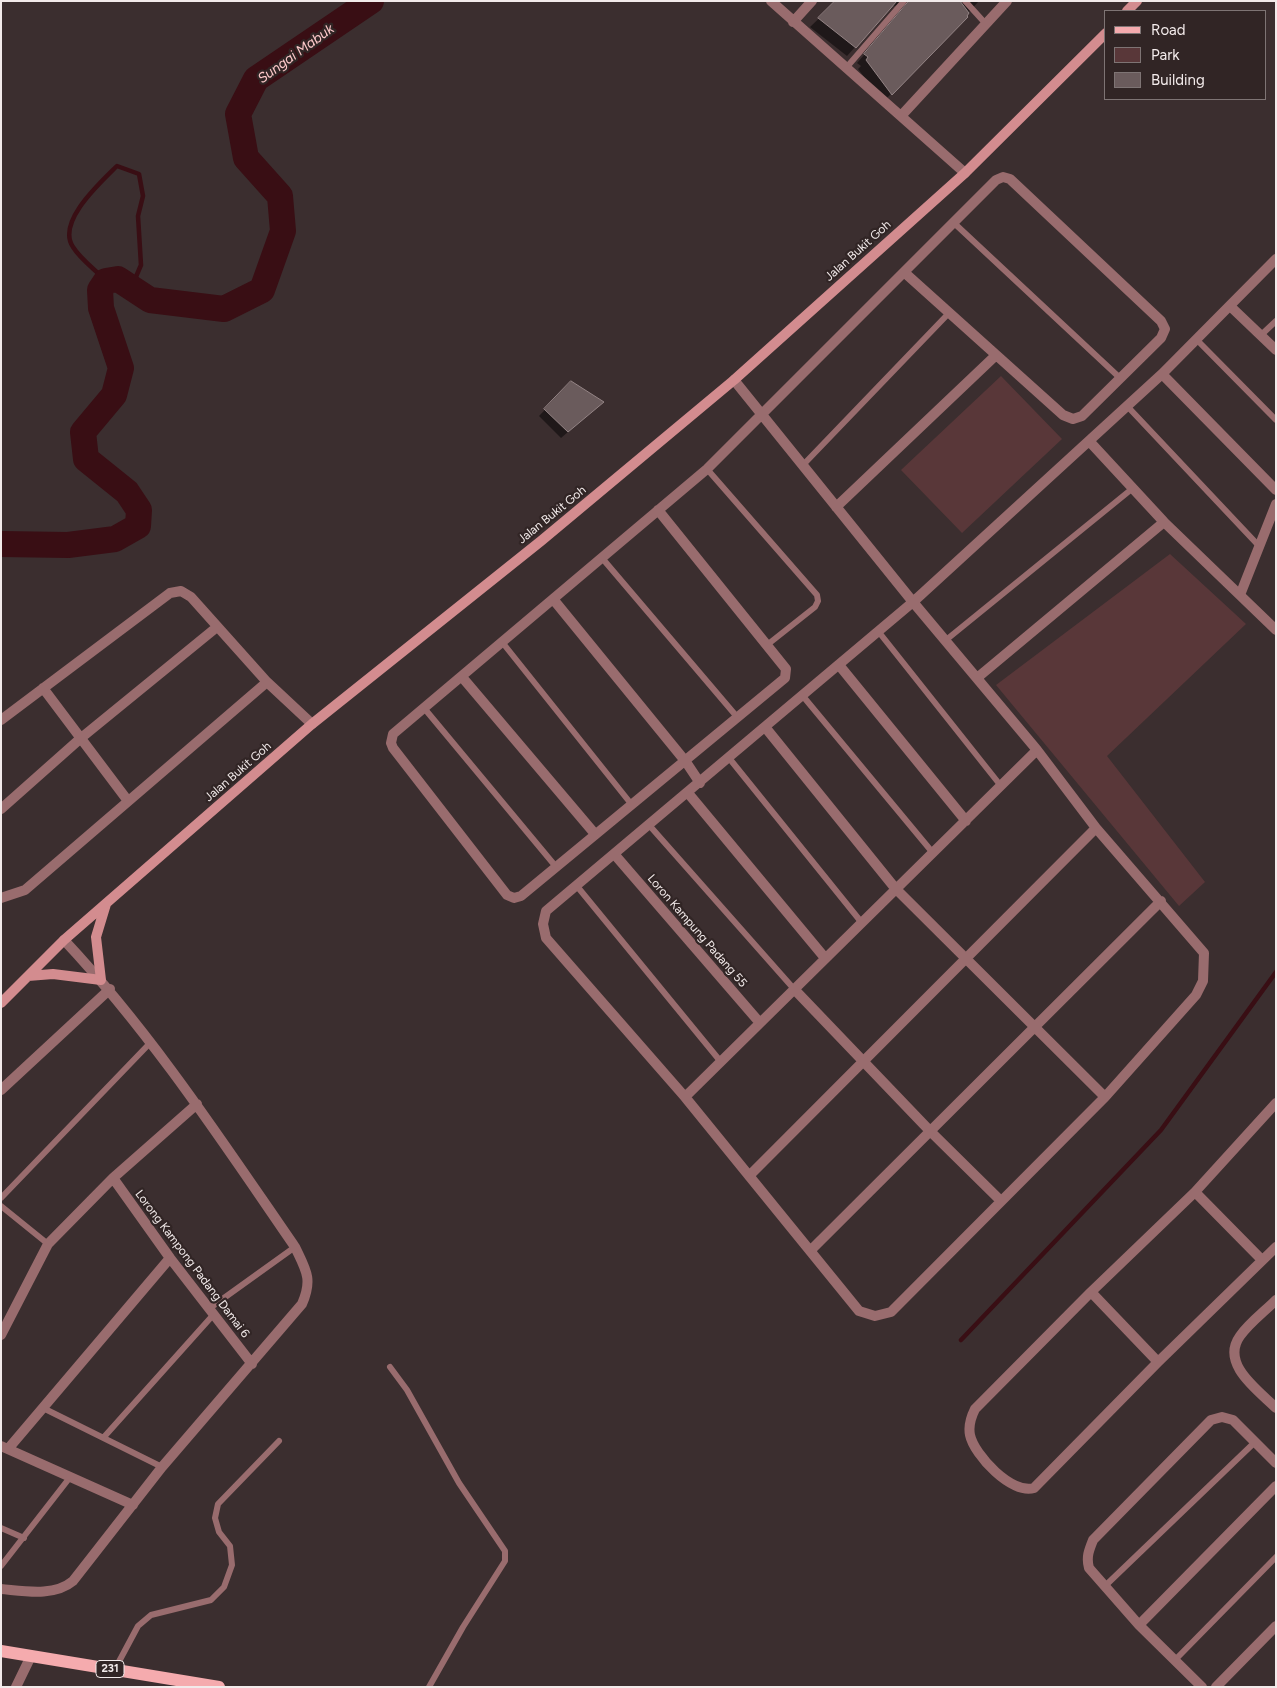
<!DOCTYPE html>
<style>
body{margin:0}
#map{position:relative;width:1277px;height:1688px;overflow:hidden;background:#3b2e2f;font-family:Figtree,sans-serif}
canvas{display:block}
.frame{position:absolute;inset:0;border:2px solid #f2eaea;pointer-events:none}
.legend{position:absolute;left:1104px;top:10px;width:162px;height:90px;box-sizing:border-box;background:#312525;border:1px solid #7e7474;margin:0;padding:6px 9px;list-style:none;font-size:15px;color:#f2eaea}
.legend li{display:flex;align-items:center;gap:10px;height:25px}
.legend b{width:25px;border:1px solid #7e7474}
</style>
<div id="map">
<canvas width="1277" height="1688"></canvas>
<div class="frame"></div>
<ul class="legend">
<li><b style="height:6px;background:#f5abae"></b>Road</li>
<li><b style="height:14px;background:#593739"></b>Park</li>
<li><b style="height:14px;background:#6a5b5c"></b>Building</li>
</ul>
</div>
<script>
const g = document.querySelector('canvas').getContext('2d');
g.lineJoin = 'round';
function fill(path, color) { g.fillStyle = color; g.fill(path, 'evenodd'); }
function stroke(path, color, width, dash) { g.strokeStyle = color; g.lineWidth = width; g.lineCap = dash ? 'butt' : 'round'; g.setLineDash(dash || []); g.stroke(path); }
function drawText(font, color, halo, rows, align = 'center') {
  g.font = font + ' Figtree,sans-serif'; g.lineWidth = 4.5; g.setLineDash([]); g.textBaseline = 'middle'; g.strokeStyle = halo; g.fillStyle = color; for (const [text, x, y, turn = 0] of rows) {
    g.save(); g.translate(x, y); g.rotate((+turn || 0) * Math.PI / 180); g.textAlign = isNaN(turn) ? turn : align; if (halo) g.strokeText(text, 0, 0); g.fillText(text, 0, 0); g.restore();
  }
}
fill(new Path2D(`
 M1001 376 1062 439 962 533 901 470Z
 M1170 554 1246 624 1107 756 1205 882 1179 906 996 685Z`), '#593739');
fill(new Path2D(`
 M837 1H979L965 16 967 17 883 102 858 69 861 66 857 63 900 14V5L892 6 847 56 810 27Z
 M572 382 596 408 561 438 539 416Z`), '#0007');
stroke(new Path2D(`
 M106 281C96 270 81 260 73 247 56 222 101 182 117 166L139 174 143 196 138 216 141 265 132 286
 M961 1340 1161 1130 1276 972`), '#390e14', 4.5);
stroke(new Path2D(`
 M1 544 68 545 115 539 138 526 139 510 127 492 86 459 83 432 114 395 121 368 101 308 100 290 106 281 118 279 150 300 224 309 262 290 283 231 280 196 246 158 238 114 256 79 371 1`), '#390e14', 26);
const building = new Path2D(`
 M835 1H897L856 48 818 18Z
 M909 1H960L969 13 967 16 968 17 892 95 866 60 868 57 864 54Z
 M571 381 604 402 568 432 544 409Z`);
fill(building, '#6a5b5c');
stroke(building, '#948485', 1);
stroke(new Path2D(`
 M965 1 985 23
 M846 68 904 1
 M954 223 1120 378
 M1260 336 1276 321
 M1197 340 1276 420
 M1128 407 1259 546
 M803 465 949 313
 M707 469 817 595 818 601 815 607 767 645
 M602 558 738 718
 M878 631 1001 786
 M946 640 1133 488
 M502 642 632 805
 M802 695 933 853
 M424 708 557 868
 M729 758 862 923
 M649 825 794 989
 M576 885 721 1062
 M1 1198 151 1042
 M1 1206 48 1244
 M210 1308 295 1247
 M390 1367 407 1390 459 1483 505 1551V1561L463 1627 429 1687
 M43 1408 162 1467
 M104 1437 214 1314
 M1 1528 24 1538
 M1 1566 71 1476
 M1105 1586 1255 1442
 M1176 1659 1276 1557
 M115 1669 138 1626 151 1615 211 1600 224 1587 232 1565 230 1546 219 1532 215 1518 218 1504 279 1441`), '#996c6e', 6);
stroke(new Path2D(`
 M771 1 965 173
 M793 22 812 1
 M901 116 1007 1
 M1230 306 1276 350
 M1162 374 1276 490
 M734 380 913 602 1037 750 1096 828 1204 953 1203 981 1196 995 1105 1097 891 1312 875 1316 859 1311 685 1097 546 938 543 924 546 911 913 602 1162 374 1276 259
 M1090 442 1164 522 1276 630
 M836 507 996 355
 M658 510 786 669 785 678 521 896 514 898 507 895 393 748 391 743 393 734 707 469 996 180 1003 177 1010 179 1161 321 1165 329 1161 338 1082 416 1073 419 1063 415 905 273
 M1240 595 1276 504
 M553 599 686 762 700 783
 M839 665 966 821
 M462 677 595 834
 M977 678 1164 522
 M43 688 128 801
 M1 720 170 593 181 591 191 597 267 682 312 724
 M765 727 895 888 1105 1097
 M688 793 825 958
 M1 809 81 738 217 627
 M615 855 760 1023
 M1 898 25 890 267 682
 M794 989 930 1131 1001 1201
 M1 1090 110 989
 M685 1097 1037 750
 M1276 1103 1195 1192 1091 1292 975 1409C971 1417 968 1425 970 1435 974 1455 1012 1495 1034 1488L1158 1362 1276 1247
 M749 1176 1096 828
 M113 1178 170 1258 252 1364
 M1195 1192 1262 1260
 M811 1250 1161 901
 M1091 1292 1158 1362
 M1276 1300C1264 1312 1249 1323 1240 1336 1220 1364 1258 1390 1276 1408
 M1 1335 48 1244 113 1178 197 1104
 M1 1446 133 1505
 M8 1449 170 1258
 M1 1589C24 1591 54 1597 73 1581L162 1467 302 1304C313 1279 306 1270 295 1247 222 1141 152 1034 64 940
 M1139 1625 1276 1486
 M16 1687 31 1656
 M1202 1687 1139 1625 1089 1568C1086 1557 1089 1550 1093 1540L1211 1420 1222 1417 1233 1420 1276 1463
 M1216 1687 1276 1626`), '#996c6e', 10);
stroke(new Path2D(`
 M1127 11 1137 1
 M28 976 53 974 101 980 96 937 106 904
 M1 1003 64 940 312 724 541 541 734 380 965 173 1106 33`), '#d38c8f', 10);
stroke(new Path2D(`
 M1 1651 219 1687`), '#f5abae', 12);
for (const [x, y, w] of [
 [110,1669,28]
]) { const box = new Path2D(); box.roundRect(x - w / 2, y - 8.5, w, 17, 4); g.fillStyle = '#312525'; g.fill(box); stroke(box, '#f2eaea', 1); }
drawText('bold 11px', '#f2eaea', null, [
 ["231",110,1669]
]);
drawText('12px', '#f2eaea', '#312525', [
 ["Jalan Bukit Goh",858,251,-42],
 ["Jalan Bukit Goh",552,515,-39],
 ["Jalan Bukit Goh",238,772,-41],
 ["Loron Kampung Padang 55",697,931,49],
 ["Lorong Kampong Padang Damai 6",192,1264,53]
]);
drawText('italic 14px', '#fdc9ca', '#312525', [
 ["Sungai Mabuk",296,54,-36]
]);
</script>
